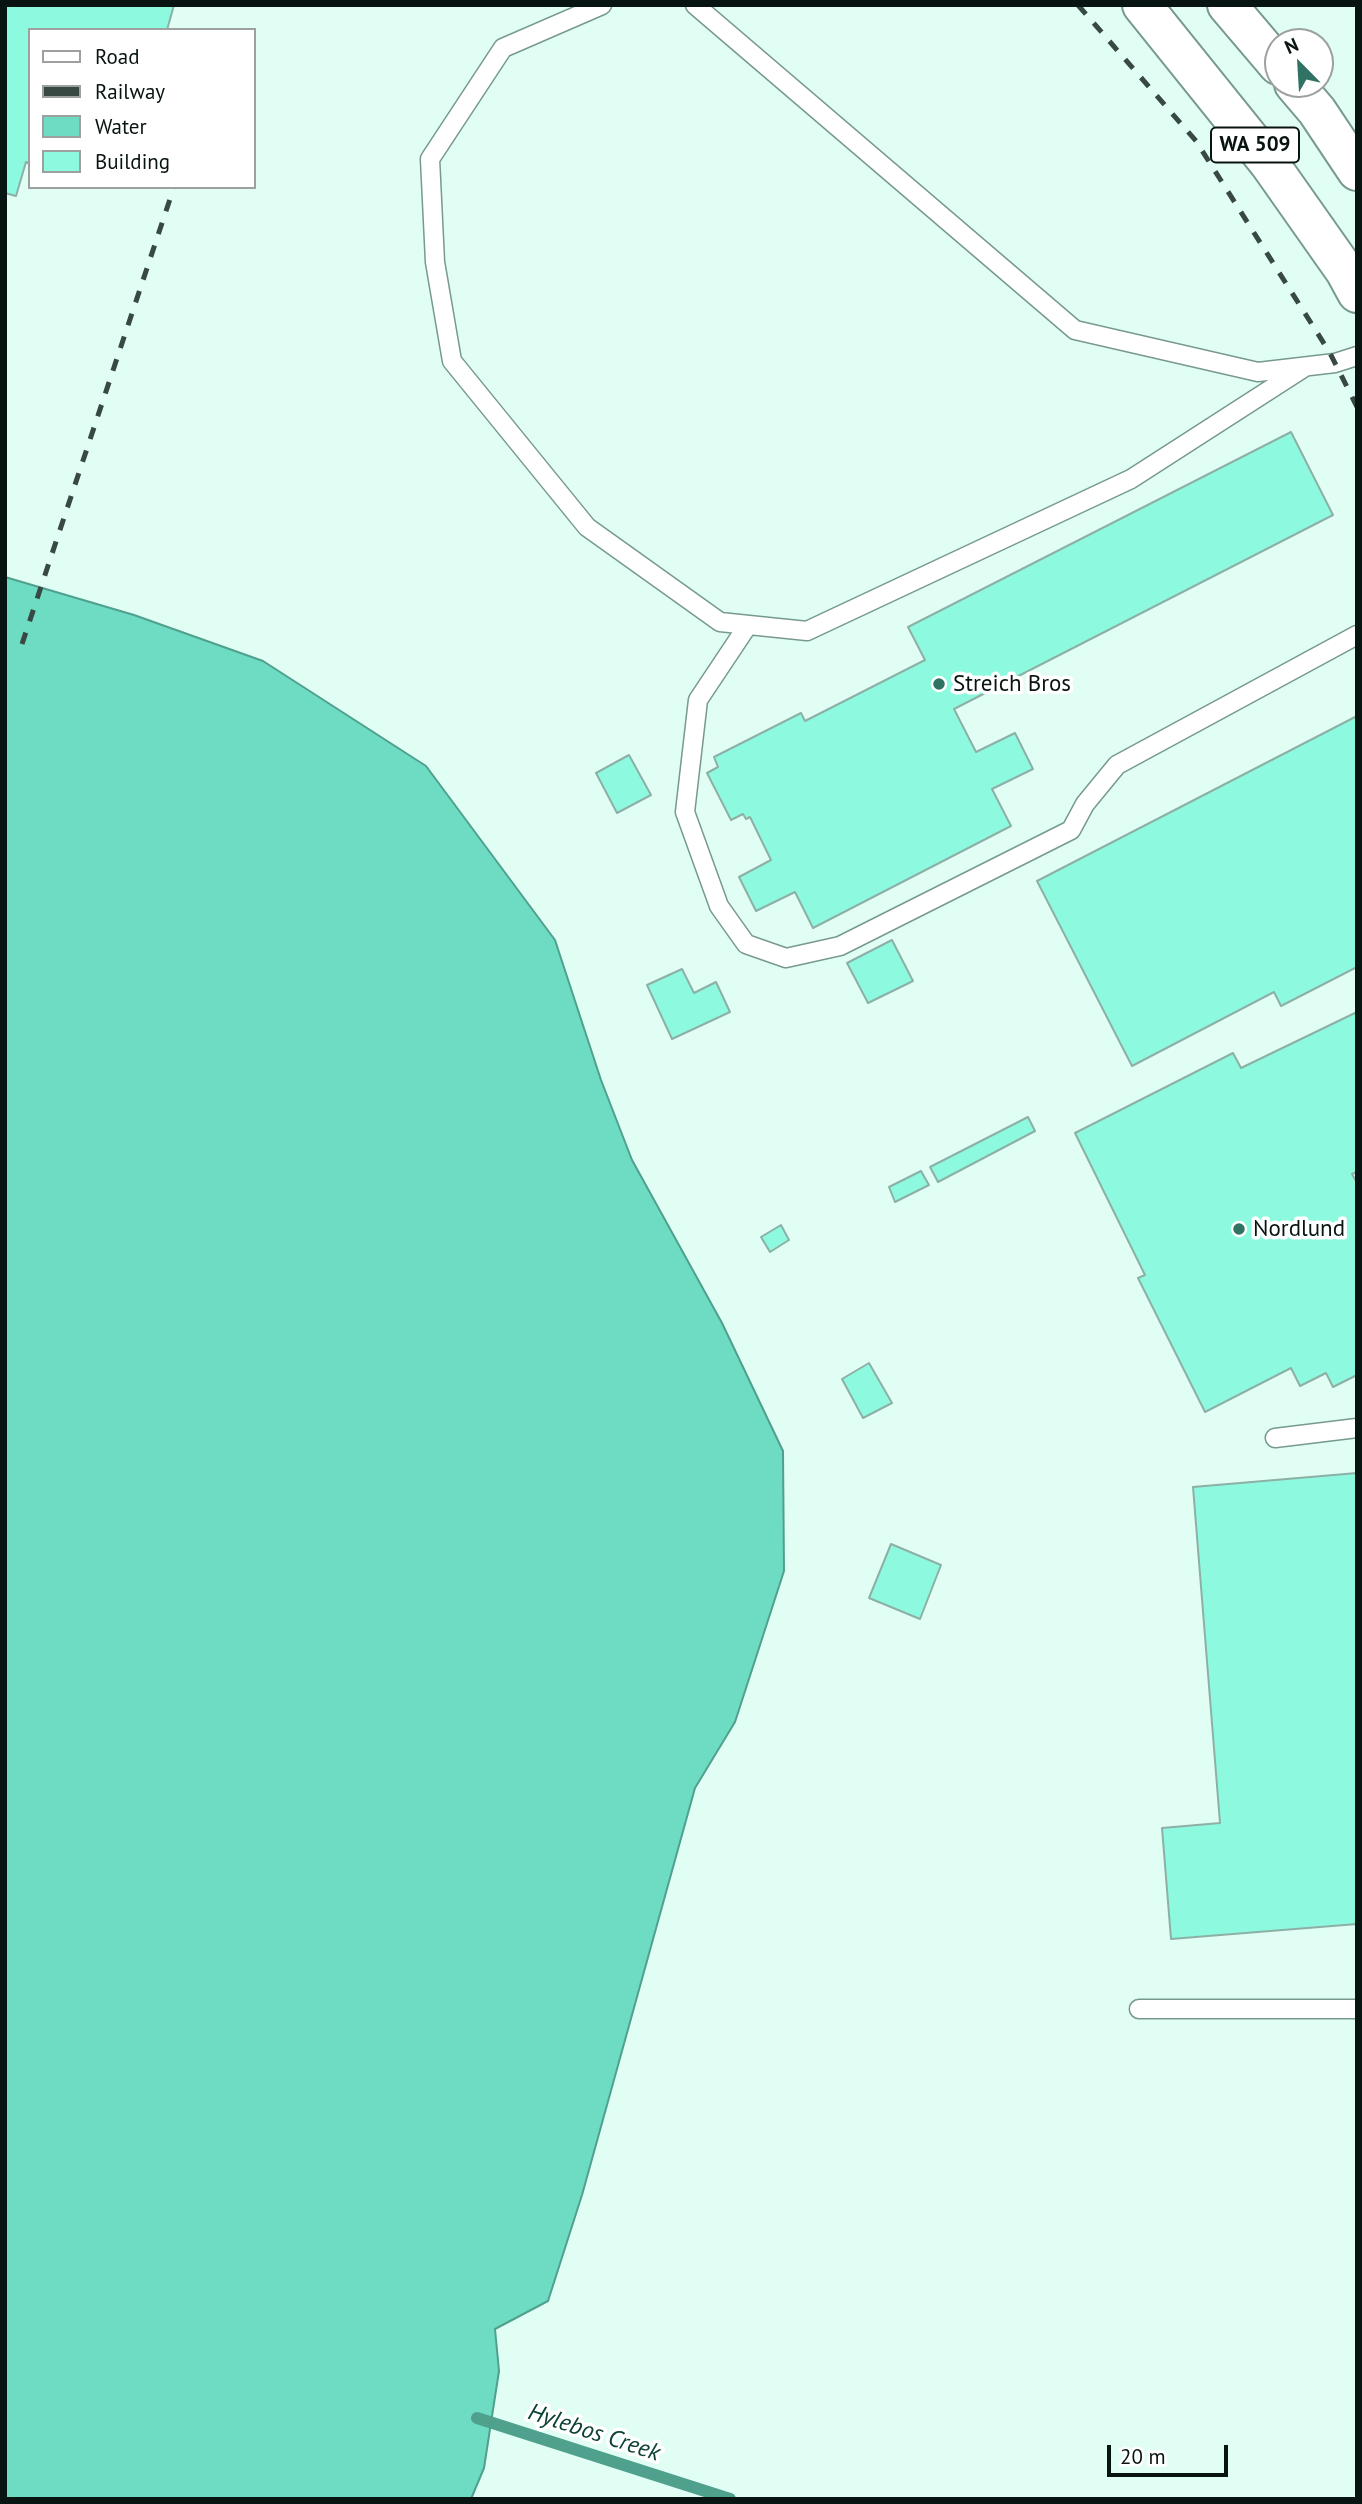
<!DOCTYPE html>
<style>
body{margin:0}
#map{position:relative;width:1362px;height:2504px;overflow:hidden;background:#e1fef5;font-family:"PT Sans",sans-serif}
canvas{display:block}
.frame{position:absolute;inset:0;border:7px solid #071411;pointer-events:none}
.legend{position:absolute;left:28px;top:28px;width:228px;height:161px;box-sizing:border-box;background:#fff;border:2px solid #9ca1a0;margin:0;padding:9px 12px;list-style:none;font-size:21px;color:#071411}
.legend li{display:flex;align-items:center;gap:14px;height:35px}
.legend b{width:35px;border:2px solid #9ca1a0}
.north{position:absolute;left:1264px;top:28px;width:70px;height:70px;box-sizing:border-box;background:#fff;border:2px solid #9ca1a0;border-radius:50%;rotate:336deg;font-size:19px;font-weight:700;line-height:28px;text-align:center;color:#071411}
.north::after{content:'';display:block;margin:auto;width:24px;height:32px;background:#307364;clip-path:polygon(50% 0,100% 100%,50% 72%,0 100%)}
.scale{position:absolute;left:1107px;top:2445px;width:121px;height:32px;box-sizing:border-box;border:4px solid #071411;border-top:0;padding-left:9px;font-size:21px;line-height:24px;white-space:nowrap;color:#071411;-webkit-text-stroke:5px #fff;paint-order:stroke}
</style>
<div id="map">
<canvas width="1362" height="2504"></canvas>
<div class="frame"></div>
<ul class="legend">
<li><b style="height:9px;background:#fff"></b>Road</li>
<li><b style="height:9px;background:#384944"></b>Railway</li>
<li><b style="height:19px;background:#6edcc2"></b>Water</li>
<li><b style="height:19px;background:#8dfadf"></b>Building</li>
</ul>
<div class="north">N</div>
<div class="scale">20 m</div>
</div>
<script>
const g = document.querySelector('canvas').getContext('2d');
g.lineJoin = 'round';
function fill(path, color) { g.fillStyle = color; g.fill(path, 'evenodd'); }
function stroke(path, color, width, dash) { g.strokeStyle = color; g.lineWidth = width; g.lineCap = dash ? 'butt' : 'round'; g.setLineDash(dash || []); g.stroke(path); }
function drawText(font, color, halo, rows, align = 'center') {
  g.font = font + ' "PT Sans",sans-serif'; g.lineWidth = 7; g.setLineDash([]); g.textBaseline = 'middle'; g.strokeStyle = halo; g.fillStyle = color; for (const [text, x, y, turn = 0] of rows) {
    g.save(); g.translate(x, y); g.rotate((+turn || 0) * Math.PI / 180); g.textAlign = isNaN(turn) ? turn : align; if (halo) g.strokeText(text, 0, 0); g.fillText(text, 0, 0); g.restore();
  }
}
const water = new Path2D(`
 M5 577 134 615 263 661 426 766 555 940 601 1080 632 1160 722 1323 783 1451 784 1571 735 1722 695 1788 582 2195 548 2301 495 2329 499 2371 484 2468 471 2499H5Z`);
fill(water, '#6edcc2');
stroke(water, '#4fa08d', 2);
stroke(new Path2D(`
 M477 2418 730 2499`), '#4fa08d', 12);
const building = new Path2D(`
 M5 5H174L167 30H30V164L26 162 16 196 5 193Z
 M1291 432 1333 515 954 709 976 752 1015 733 1033 769 992 789 1011 826 813 928 795 892 756 911 739 877 771 860 750 817 746 819 743 814 731 820 707 773 718 767 714 757 801 713 805 721 925 660 908 627Z
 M1357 716V967L1281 1006 1274 992 1132 1066 1037 881Z
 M629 755 651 795 617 813 596 773Z
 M892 940 913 981 868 1003 847 963Z
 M682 969 694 993 716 982 730 1012 672 1039 647 985Z
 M1357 1012V1172L1352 1174 1357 1183V1375L1333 1387 1326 1373 1300 1386 1291 1368 1205 1412 1138 1278 1145 1275 1075 1133 1233 1053 1241 1068Z
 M1028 1117 1035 1131 938 1182 930 1167Z
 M921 1171 929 1185 895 1202 889 1187Z
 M781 1225 789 1240 770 1252 761 1237Z
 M869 1363 892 1403 863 1418 842 1379Z
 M1357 1473V1924L1171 1939 1162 1828 1220 1823 1193 1487Z
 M891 1544 941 1565 920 1619 869 1598Z`);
fill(building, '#8dfadf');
stroke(building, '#8db0a6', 2);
const lane = new Path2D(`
 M602 5 503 48 430 159 435 262 452 361 587 527 720 622 807 631 1131 479 1305 367
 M695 5 1075 330 1258 372 1335 363 1357 356
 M748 625 698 700 685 812 719 906 746 944 786 958 840 946 1071 830 1085 804 1117 765 1357 635
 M1275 1438 1357 1428
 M1139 2009H1357`);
const primary = new Path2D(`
 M1142 5 1269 163 1345 271 1357 293
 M1227 5 1278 65
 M1294 84 1317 111 1357 171`);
stroke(lane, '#779990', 21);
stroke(primary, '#779990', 42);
stroke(lane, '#fff', 18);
stroke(primary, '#fff', 38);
stroke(new Path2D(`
 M1078 5 1196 141 1330 353 1357 407
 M22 644 174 187`), '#384944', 5, [12, 12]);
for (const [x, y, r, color] of [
 [939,684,7,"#307364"],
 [1239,1229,7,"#307364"]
]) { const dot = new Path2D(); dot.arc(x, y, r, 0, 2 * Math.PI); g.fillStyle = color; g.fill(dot); stroke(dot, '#fff', 2.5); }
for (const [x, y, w] of [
 [1255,145,88]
]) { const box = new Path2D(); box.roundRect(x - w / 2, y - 17.5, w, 35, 5); g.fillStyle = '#fff'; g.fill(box); stroke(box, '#071411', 2); }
drawText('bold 21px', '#071411', null, [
 ["WA 509",1255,145]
]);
drawText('23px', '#071411', '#fff', [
 ["Streich Bros",953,684],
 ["Nordlund",1253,1229]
], 'left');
drawText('italic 24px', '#0e4136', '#fff', [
 ["Hylebos Creek",594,2433,18]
]);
</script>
